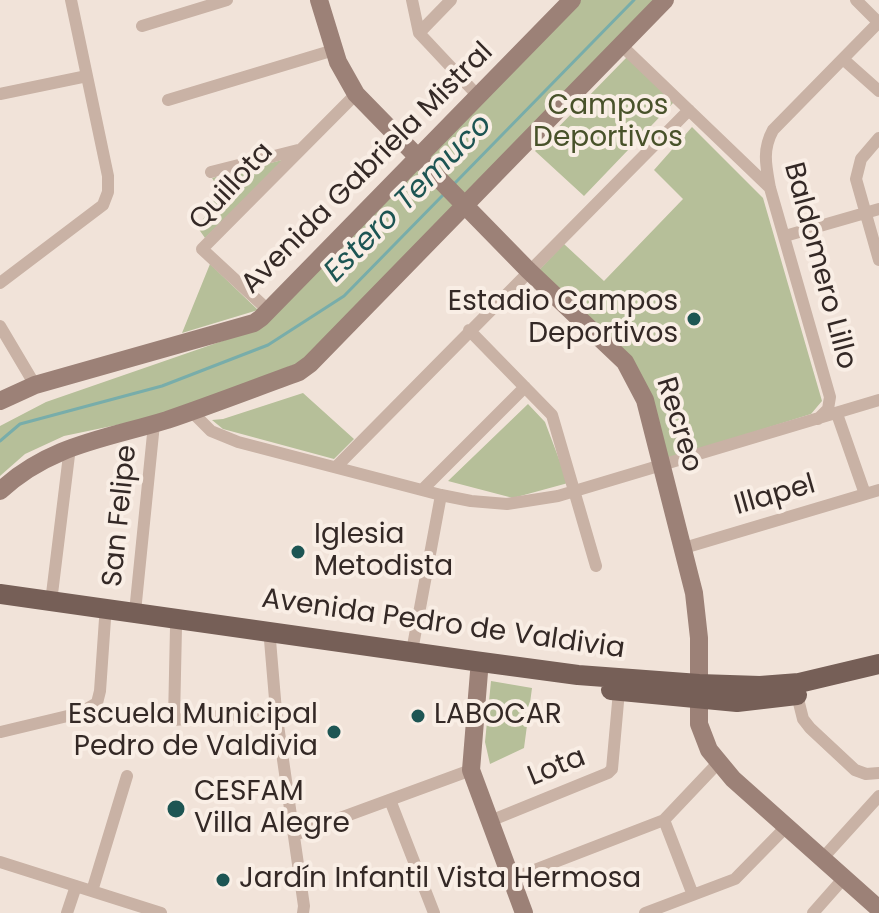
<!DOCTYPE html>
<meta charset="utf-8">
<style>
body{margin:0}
canvas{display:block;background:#f1e3d9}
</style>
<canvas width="879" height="913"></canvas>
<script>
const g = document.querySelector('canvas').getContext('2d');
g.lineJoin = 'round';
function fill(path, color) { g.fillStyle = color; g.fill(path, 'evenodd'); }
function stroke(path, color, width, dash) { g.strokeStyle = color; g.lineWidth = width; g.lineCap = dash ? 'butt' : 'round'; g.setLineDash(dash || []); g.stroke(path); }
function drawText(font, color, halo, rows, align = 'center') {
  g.font = font + ' Poppins,sans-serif'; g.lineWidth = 8; g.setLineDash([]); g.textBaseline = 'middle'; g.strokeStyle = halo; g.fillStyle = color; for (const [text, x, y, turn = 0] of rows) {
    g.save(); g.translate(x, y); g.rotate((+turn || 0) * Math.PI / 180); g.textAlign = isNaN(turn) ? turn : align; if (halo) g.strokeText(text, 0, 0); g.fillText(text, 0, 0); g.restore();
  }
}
fill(new Path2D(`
 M580 0H654L304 361 155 417 64 436 25 454 0 476V426L46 402 257 329Z
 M627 57 674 102 584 196 535 151Z
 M692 127 763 198 822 401 811 414 668 459 647 386 538 271 564 244 604 281 683 199 654 170Z
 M286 159 205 238 198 228 220 190 212 178Z
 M210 264 258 310 182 333Z
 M303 393 354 439 334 459 223 429 212 420 223 419Z
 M528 404 545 422 568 483 513 498 448 481Z
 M491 681 532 688 524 748 490 764 485 742Z`), '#b6bf99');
stroke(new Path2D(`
 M455 183 634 0
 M0 441 20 424 162 386 268 345 344 296 444 194`), '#78adaa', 3);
stroke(new Path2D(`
 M412 0 419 33 479 97
 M856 0 878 22
 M142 26 227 0
 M419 33 451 0
 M621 45 770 188
 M843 59 879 91
 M0 94 87 76
 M168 100 334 50
 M879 138 861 159 856 179 879 260
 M211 172 298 150
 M785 236 879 209
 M0 283 103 205 108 192V176L71 0
 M269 311 202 249 356 94
 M0 326 35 385
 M469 330 552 415 596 566
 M192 412 211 431 238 442 441 495 471 501 507 504 558 496 879 400
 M837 414 865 494
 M818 419 828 409 830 397 770 188C766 166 762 150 773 130L879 22
 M336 467 689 110
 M422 490 525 387
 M684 548 879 490
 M51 602 70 447
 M135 612 154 424
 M176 627 174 720 276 711
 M270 640 276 711 304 906 303 913
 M412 651 441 495
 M797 695 803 719 810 728 855 770 866 774 879 773
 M1 732 80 713 97 703 100 691 105 619
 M390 800 434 913
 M664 820 693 895
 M490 821 608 773 612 769 619 691
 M294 835 471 770
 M821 860 879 796
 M0 862 161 913
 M511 879 664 820 718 763
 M92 891 127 776
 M67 913 76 886
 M645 913 735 879 786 827
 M813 913 843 879`), '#c9b2a5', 12);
stroke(new Path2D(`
 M319 0 338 62 356 94 528 270 625 362 645 400 694 593 699 638V724L709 750 733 779 879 909
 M0 401 35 385 254 323 261 318 572 0
 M0 491C49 445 105 439 167 420 211 405 255 388 299 372L310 364 665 0
 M479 672 471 770 524 913`), '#9c8177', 18);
stroke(new Path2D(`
 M0 594 474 661 578 675 699 684 760 686 799 683 879 664
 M611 690 737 702 797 695`), '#765f57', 20);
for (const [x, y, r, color] of [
 [694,319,8,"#1d5553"],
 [298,552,8,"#1d5553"],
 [418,716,8,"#1d5553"],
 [334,732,8,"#1d5553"],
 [176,809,10,"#1d5553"],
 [223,880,8,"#1d5553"]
]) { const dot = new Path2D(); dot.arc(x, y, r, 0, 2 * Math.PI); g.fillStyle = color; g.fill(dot); stroke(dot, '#f9eee5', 3); }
drawText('28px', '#48522a', '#f9eee5', [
 ["Campos",608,107],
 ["Deportivos",608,139]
]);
drawText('28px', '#342926', '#f9eee5', [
 ["Avenida Gabriela Mistral",368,169,-45],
 ["Quillota",232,187,-47],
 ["Baldomero Lillo",819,266,75],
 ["Recreo",678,425,73],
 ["Illapel",775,496,-16],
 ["San Felipe",121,516,-84],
 ["Avenida Pedro de Valdivia",443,625,8],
 ["Lota",557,768,-22]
]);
drawText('28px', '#342926', '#f9eee5', [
 ["Estadio Campos",678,303,"right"],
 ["Deportivos",678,335,"right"],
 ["Iglesia",314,536],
 ["Metodista",314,568],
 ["Escuela Municipal",318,716,"right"],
 ["Pedro de Valdivia",318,748,"right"],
 ["LABOCAR",434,716],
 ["CESFAM",194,793],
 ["Villa Alegre",194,825],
 ["Jardín Infantil Vista Hermosa",239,880]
], 'left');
drawText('italic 30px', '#1d5553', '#f9eee5', [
 ["Estero Temuco",409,199,-45]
]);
</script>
